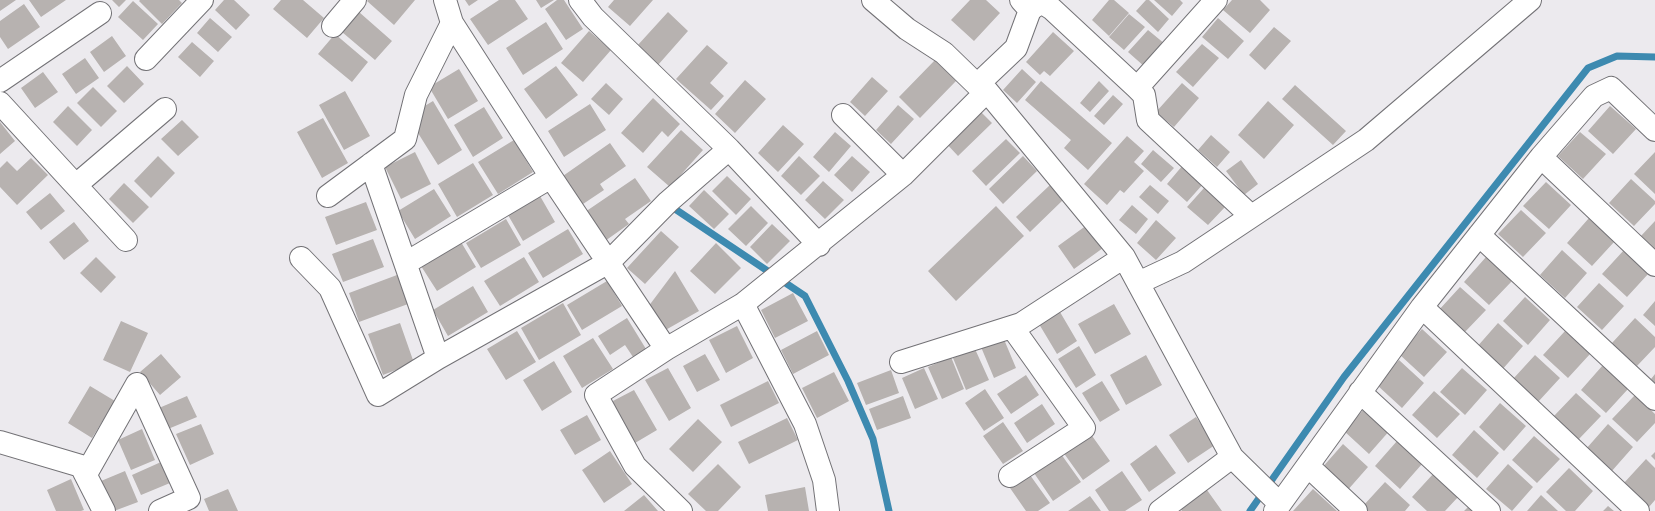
<!DOCTYPE html>
<style>
body{margin:0}
canvas{display:block;background:#eceaee}
</style>
<canvas width="1655" height="511"></canvas>
<script>
const g = document.querySelector('canvas').getContext('2d');
g.lineJoin = 'round';
function stroke(path, color, width, dash) { g.strokeStyle = color; g.lineWidth = width; g.lineCap = dash ? 'butt' : 'round'; g.setLineDash(dash || []); g.stroke(path); }
function fill(path, color) { g.fillStyle = color; g.fill(path, 'evenodd'); }
stroke(new Path2D(`
 M675 209 805 296 848 381 873 439 889 511
 M1250 511 1344 377 1588 68 1617 56 1655 57`), '#3d8ab0', 7);
fill(new Path2D(`
 M0 0H16L0 11Z
 M29 0H66L41 17Z
 M112 0H126L119 7Z
 M140 0H179L182 3 162 24 139 1Z
 M224 0H234L250 15 236 30 215 10Z
 M281 0H303L324 18 307 38 273 9Z
 M368 0H415L394 25 367 1Z
 M465 0H478L469 6Z
 M499 0H515L528 19 488 45 470 19Z
 M536 0H554L541 8Z
 M557 0H564L583 29 566 40 545 9Z
 M614 0H653L630 26 608 7Z
 M970 0H986L1000 13 974 41 951 20Z
 M1109 0H1114L1129 13 1109 36 1092 20Z
 M1146 0H1149L1169 19 1158 32 1136 11Z
 M1154 0H1180L1183 3 1172 16Z
 M1232 0H1260L1270 10 1250 33 1223 10Z
 M133 1 158 24 143 40 118 17Z
 M24 4 40 27 8 49 0 37V21Z
 M359 12 392 41 375 60 342 32Z
 M668 12 688 31 658 65 637 46Z
 M1129 14 1145 27 1124 50 1109 37Z
 M210 18 232 37 218 52 197 33Z
 M1218 18 1244 41 1228 59 1202 37Z
 M546 22 563 49 523 75 506 48Z
 M1274 27 1291 41 1265 70 1249 55Z
 M1148 30 1165 44 1145 67 1128 52Z
 M589 31 611 50 583 82 561 63Z
 M1053 32 1074 51 1050 76 1044 71 1040 75 1026 62Z
 M335 34 368 62 352 82 318 54Z
 M112 36 126 56 104 72 90 52Z
 M192 42 214 61 200 77 178 57Z
 M1202 44 1219 58 1193 87 1176 72Z
 M707 45 728 63 710 83 724 96 711 110 676 79Z
 M85 58 99 78 76 94 62 74Z
 M935 60 956 81 920 118 899 97Z
 M127 66 144 84 124 103 107 86Z
 M556 66 578 95 546 119 524 89Z
 M459 69 478 101 448 119 429 87Z
 M1022 69 1036 82 1017 103 1003 90Z
 M43 72 58 92 35 108 21 88Z
 M872 77 888 91 865 116 850 102Z
 M745 80 766 99 735 133 715 114Z
 M1041 81 1112 143 1088 170 1064 148 1071 140 1025 100Z
 M1099 81 1109 91 1090 112 1080 103Z
 M606 83 623 99 609 115 591 99Z
 M1182 83 1199 98 1174 127 1156 112Z
 M1295 85 1346 131 1333 145 1282 99Z
 M93 87 117 111 101 127 77 103Z
 M345 91 370 136 344 150 319 105Z
 M1113 95 1123 104 1104 125 1094 116Z
 M653 98 680 124 668 137 662 131 643 153 621 133Z
 M433 101 462 150 438 165 418 133 423 107Z
 M1268 101 1294 125 1264 159 1238 135Z
 M590 104 606 130 564 157 548 131Z
 M898 105 914 119 891 144 876 130Z
 M68 106 92 130 77 146 53 122Z
 M1610 106 1636 129 1613 154 1588 131Z
 M484 107 503 138 473 157 454 125Z
 M978 109 992 123 958 156 944 141Z
 M323 118 348 163 322 178 297 132Z
 M182 120 199 137 178 156 161 139Z
 M0 122 15 141 0 154Z
 M783 125 804 144 778 172 758 153Z
 M681 130 703 150 670 187 647 167Z
 M835 132 851 146 829 172 813 157Z
 M1580 132 1606 154 1583 179 1558 156Z
 M1211 135 1230 152 1217 167 1198 150Z
 M1127 136 1144 151 1134 162 1144 171 1124 193 1120 190 1107 205 1084 184Z
 M1006 139 1020 153 986 186 972 171Z
 M514 140 533 172 498 194 478 162Z
 M610 143 626 166 600 184 604 190 580 206 560 178Z
 M1153 150 1174 168 1161 182 1141 164Z
 M415 152 431 184 401 199 385 167Z
 M1655 152V194L1634 174Z
 M158 156 175 173 151 198 134 181Z
 M799 156 820 176 801 195 781 176Z
 M852 156 870 172 852 192 834 175Z
 M1023 156 1037 171 1003 204 989 189Z
 M31 158 48 175 17 205 0 187V168L7 161 17 171Z
 M1241 160 1258 184 1244 195 1226 171Z
 M473 163 493 195 457 217 438 184Z
 M1183 165 1204 183 1187 202 1167 184Z
 M727 176 751 199 736 215 712 191Z
 M635 178 651 201 625 219 629 224 605 241 585 212Z
 M1631 179 1655 201V204L1634 226 1609 203Z
 M823 181 844 200 825 219 805 200Z
 M1546 182 1571 205 1549 229 1523 206Z
 M124 183 149 207 133 223 109 199Z
 M1050 185 1064 199 1030 232 1016 217Z
 M1150 185 1169 201 1158 214 1139 197Z
 M1204 188 1225 207 1208 225 1187 207Z
 M434 189 451 216 415 239 398 211Z
 M704 190 729 214 714 229 689 206Z
 M50 193 65 211 41 230 26 212Z
 M540 196 555 222 523 241 508 215Z
 M366 202 377 230 336 245 325 217Z
 M1132 205 1148 219 1136 234 1119 220Z
 M751 206 768 223 746 246 728 229Z
 M996 206 1024 236 956 301 928 271Z
 M1521 210 1546 233 1523 257 1498 234Z
 M1589 218 1615 241 1592 266 1567 243Z
 M506 219 521 245 481 268 466 243Z
 M1156 220 1176 238 1156 260 1137 243Z
 M1655 221V251L1640 237Z
 M74 222 89 241 64 260 49 242Z
 M772 224 790 241 767 264 750 247Z
 M1087 225 1103 248 1074 269 1058 246Z
 M568 229 583 254 543 278 528 253Z
 M661 231 679 247 645 284 627 268Z
 M373 239 384 267 343 282 332 254Z
 M461 242 476 267 437 291 421 266Z
 M716 243 741 268 715 294 690 271Z
 M1562 250 1587 273 1565 298 1540 275Z
 M1624 250 1649 273 1627 297 1602 274Z
 M96 257 116 277 101 293 80 273Z
 M524 257 539 282 500 306 484 281Z
 M1486 257 1512 281 1489 305 1464 282Z
 M675 271 699 311 662 332 648 307Z
 M397 275 408 304 359 322 349 293Z
 M607 281 622 306 582 330 567 305Z
 M1599 283 1624 306 1602 330 1577 307Z
 M473 286 488 312 448 336 433 310Z
 M1460 287 1486 310 1463 334 1438 311Z
 M793 293 808 321 775 338 761 310Z
 M1525 297 1550 320 1528 345 1503 321Z
 M1655 301V326L1643 315Z
 M563 303 581 335 539 360 521 328Z
 M1114 304 1131 334 1095 354 1078 324Z
 M1060 312 1077 341 1057 354 1039 324Z
 M627 318 646 349 633 357 625 345 610 355 598 336Z
 M1635 318 1655 337V347L1637 366 1612 343Z
 M121 321 148 333 130 372 103 360Z
 M400 323 414 363 383 375 368 334Z
 M1498 323 1523 346 1501 371 1476 348Z
 M737 326 753 358 726 373 709 340Z
 M1422 329 1447 352 1424 377 1399 354Z
 M517 331 536 362 506 380 487 349Z
 M817 331 829 355 793 374 781 350Z
 M1565 331 1590 354 1568 378 1543 355Z
 M1003 337 1016 368 994 378 981 347Z
 M593 338 613 369 582 388 563 356Z
 M1079 346 1096 375 1076 388 1058 359Z
 M975 349 989 380 966 390 953 358Z
 M161 354 181 377 160 395 140 372Z
 M705 354 720 380 697 392 683 366Z
 M1146 355 1162 385 1126 405 1110 375Z
 M1535 355 1560 378 1538 402 1513 379Z
 M951 357 964 389 942 399 928 367Z
 M1399 360 1424 383 1402 408 1377 385Z
 M554 361 572 392 542 411 523 380Z
 M1603 365 1628 389 1606 413 1581 390Z
 M668 368 691 408 669 421 645 380Z
 M924 368 938 399 915 409 902 378Z
 M1462 368 1487 390 1465 415 1440 392Z
 M891 370 899 393 866 405 857 383Z
 M834 372 849 401 817 418 802 388Z
 M1655 374V383L1651 379Z
 M1026 375 1039 395 1011 414 997 394Z
 M768 381 779 403 731 427 720 405Z
 M1102 381 1120 410 1100 422 1082 393Z
 M90 386 115 401 92 438 68 423Z
 M985 389 1004 418 984 431 965 403Z
 M634 390 657 430 635 443 611 402Z
 M1434 391 1460 414 1437 438 1412 415Z
 M1576 393 1601 416 1578 440 1553 417Z
 M1635 395 1655 414V423L1637 442 1612 419Z
 M187 396 197 417 168 429 159 408Z
 M903 396 911 418 877 430 869 409Z
 M1500 403 1526 426 1504 451 1479 427Z
 M1042 404 1055 424 1027 443 1014 423Z
 M1366 407 1391 429 1369 454 1344 431Z
 M587 415 601 440 575 455 560 430Z
 M1196 417 1215 445 1188 463 1169 435Z
 M787 418 798 440 749 464 738 442Z
 M698 419 722 442 693 472 669 449Z
 M1003 422 1023 451 1003 464 983 436Z
 M201 424 214 454 190 465 176 434Z
 M1608 424 1633 447 1611 472 1586 449Z
 M142 429 155 460 131 470 118 440Z
 M1474 430 1499 453 1477 478 1452 455Z
 M1090 433 1110 461 1083 480 1063 452Z
 M1534 436 1560 459 1537 483 1512 460Z
 M1397 441 1422 464 1400 489 1375 466Z
 M1343 444 1368 467 1346 492 1321 469Z
 M1156 445 1176 473 1149 492 1130 464Z
 M610 451 632 484 604 503 582 470Z
 M1655 452V460L1651 456Z
 M1061 454 1081 482 1053 501 1034 473Z
 M1646 459 1655 468V500L1649 507 1623 484Z
 M161 462 170 483 141 495 132 475Z
 M718 464 741 487 718 511H706L688 494Z
 M1508 464 1533 487 1512 511 1486 489Z
 M1569 468 1593 491 1575 511H1566L1546 492Z
 M125 471 138 502 114 511 101 481Z
 M1122 471 1142 500 1125 511H1109L1095 490Z
 M1434 473 1459 496 1445 511H1427L1412 497Z
 M1030 475 1050 503 1038 511H1026L1010 488Z
 M71 479 84 510 81 511H56L47 490Z
 M1385 482 1410 505 1405 511H1368L1363 506Z
 M805 487 809 511H768L765 495Z
 M228 489 238 511H209L204 499Z
 M1313 489 1337 511H1293Z
 M1207 490 1222 511H1182L1180 508Z
 M644 495 658 511H624Z
 M1541 495 1558 511H1527Z
 M1090 496 1101 511H1068Z
 M1470 505 1477 511H1464Z
 M1608 506 1614 511H1603Z`), '#b7b2b0');
const minor = new Path2D(`
 M445 0 452 23 551 177 666 349
 M580 0 593 17 729 149 819 245
 M873 0 907 29 944 53 977 85 987 91 1124 257 1232 457 1280 504 1275 511
 M1030 10 1041 2 1052 9 1137 88 1144 95 1148 120 1251 216
 M333 26 355 0
 M146 59 202 0
 M0 81 100 13
 M977 85 1016 48 1030 10 1021 0
 M1137 88 1216 0
 M0 103 126 240
 M843 115 903 175
 M1541 157 1655 265
 M76 185 165 109
 M328 196 405 139 416 95 452 23
 M1479 235 1655 399
 M301 258 330 288 378 395 438 358 371 164
 M406 263 551 177
 M1138 283 1183 262 1366 140 1530 0
 M743 304 805 424 824 480 828 511
 M1422 307 1638 511
 M438 358 609 262 668 202 729 149
 M901 362 1021 324 1124 257
 M137 384 189 498 160 511
 M1360 392 1489 511
 M0 442 81 466 104 511
 M1308 466 1356 511
 M86 474 137 384
 M1010 476 1084 428 1012 327
 M1280 504 1422 307 1541 157 1594 96 1611 88 1655 130
 M681 511 635 466 596 395 666 349 743 304 903 175 987 91
 M1160 511 1232 457`);
stroke(minor, '#737276', 24);
stroke(minor, '#fff', 22);
</script>
